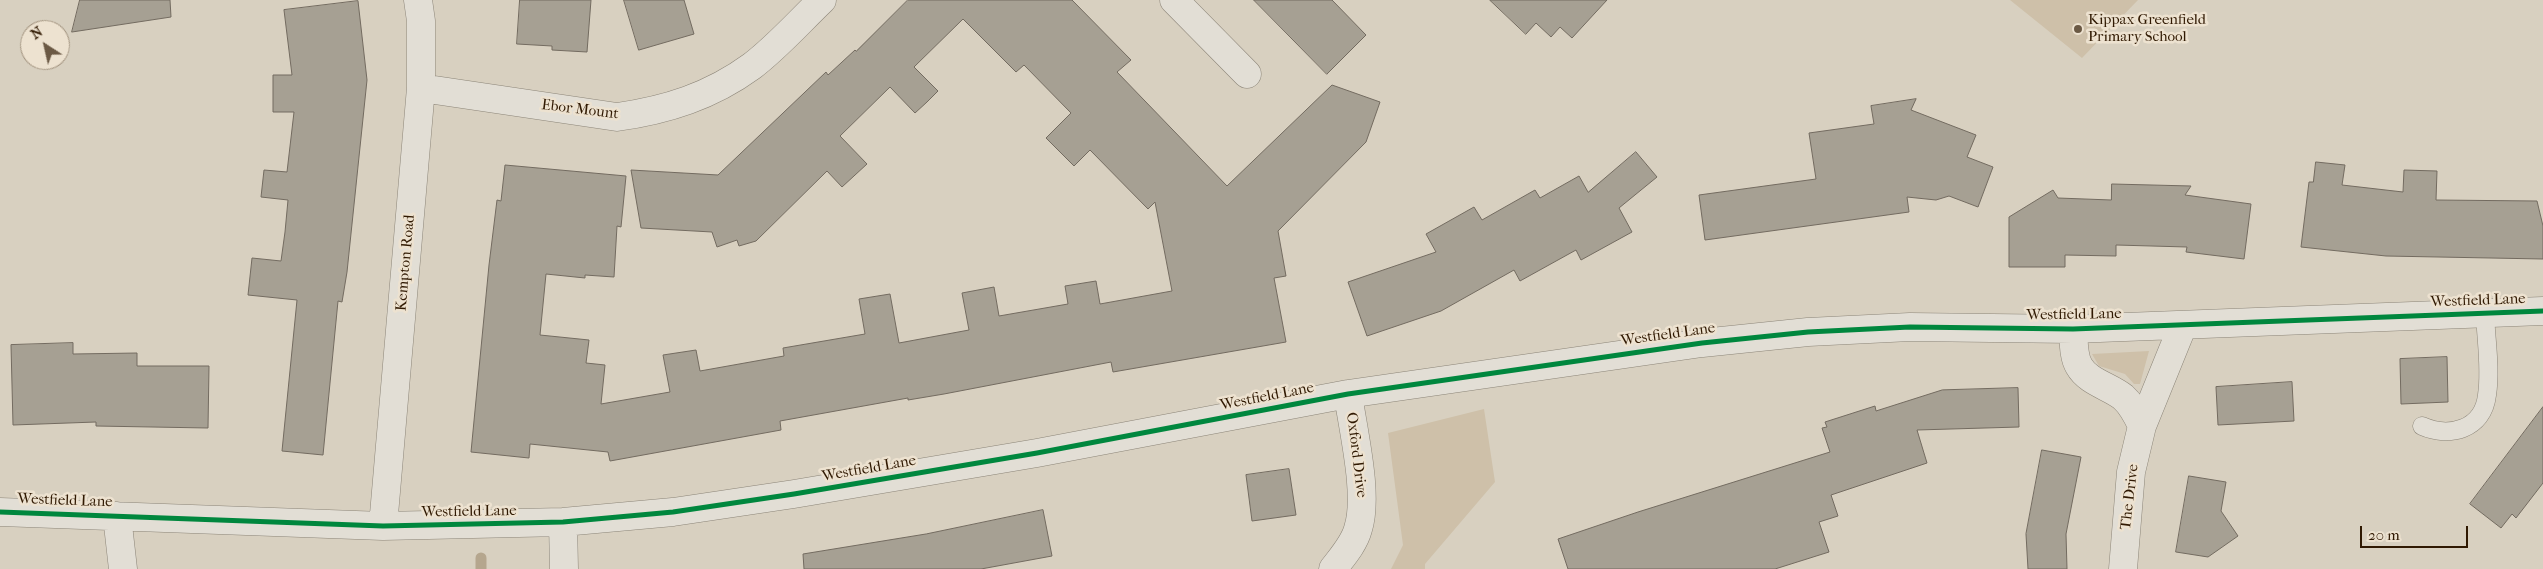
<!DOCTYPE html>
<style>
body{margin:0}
#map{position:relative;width:2543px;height:569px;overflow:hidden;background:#d8d0c0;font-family:"IM FELL French Canon",serif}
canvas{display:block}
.north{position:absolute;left:20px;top:20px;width:50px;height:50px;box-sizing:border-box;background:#ede2d0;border:1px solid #a1927e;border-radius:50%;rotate:325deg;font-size:14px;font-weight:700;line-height:20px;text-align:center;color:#301902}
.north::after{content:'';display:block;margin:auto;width:18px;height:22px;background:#6b5944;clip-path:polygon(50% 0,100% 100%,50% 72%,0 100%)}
.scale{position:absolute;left:2360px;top:526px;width:108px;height:22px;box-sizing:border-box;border:2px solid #301902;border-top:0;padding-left:6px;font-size:15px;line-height:18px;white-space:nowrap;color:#301902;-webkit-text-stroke:4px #ede2d0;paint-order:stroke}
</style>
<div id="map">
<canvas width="2543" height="569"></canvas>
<div class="north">N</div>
<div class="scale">20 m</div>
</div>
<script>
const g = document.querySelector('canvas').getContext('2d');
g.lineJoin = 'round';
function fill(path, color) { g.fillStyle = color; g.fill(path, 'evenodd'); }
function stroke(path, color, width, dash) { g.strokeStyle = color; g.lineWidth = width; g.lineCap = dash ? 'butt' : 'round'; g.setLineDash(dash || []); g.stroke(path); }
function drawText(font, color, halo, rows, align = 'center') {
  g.font = font + ' "IM FELL French Canon",serif'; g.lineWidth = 5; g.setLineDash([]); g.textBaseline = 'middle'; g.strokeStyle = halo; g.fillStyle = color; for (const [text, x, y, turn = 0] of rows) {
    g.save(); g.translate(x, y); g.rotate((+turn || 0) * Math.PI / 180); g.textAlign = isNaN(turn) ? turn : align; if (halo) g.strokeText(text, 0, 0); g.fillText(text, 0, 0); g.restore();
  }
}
fill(new Path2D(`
 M2010 0H2138L2082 58Z
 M2149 351 2140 384H2134L2125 374 2099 366 2092 354Z
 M1484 409 1495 482 1425 564V569H1391L1403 545 1388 433Z`), '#cec0a9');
stroke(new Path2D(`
 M481 558V569`), '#b5a68e', 11);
const building = new Path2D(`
 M80 0H170L171 17 72 32Z
 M520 0H591L587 52 552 50V46L517 44Z
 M624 0H684L694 34 639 50Z
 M908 0H1072L1131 60 1117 72 1227 186 1332 85 1380 102 1366 142 1278 231 1286 276 1274 278 1286 342 1113 372 1111 362 944 394 908 400V398L780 421 781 430 610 461 608 452 530 444 529 458 471 452 489 265 497 200 501 201 505 165 626 176 621 227 617 226 614 277 585 275V278L546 274 540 335 589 340 586 363 605 365 601 404 670 392 663 355 696 350 700 371 784 356 783 348 865 334 859 299 890 294 899 343 969 330 962 293 994 287 999 316 1068 304 1065 286 1096 281 1100 304 1172 291 1155 202 1148 209 1090 150 1074 166 1046 138 1071 113 1024 65 1016 72 963 19 914 67 938 91 927 102 915 113 890 87 840 136 867 164 842 187 827 171 756 241 739 246 737 240 717 247 712 232 641 228 631 170 718 175 826 72 828 75 855 50 856 51Z
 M1254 0H1332L1366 35 1327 74Z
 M1490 0H1607L1572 38 1560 27 1551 37 1536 23 1526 34Z
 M358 1 367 80 347 272 342 302 338 301 323 455 282 451 297 300 248 295 252 258 281 261 285 232 288 200 261 197 264 170 287 172 294 112H273V75H292L284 10Z
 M1916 99 1911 110 1976 135 1967 157 1993 167 1978 207 1949 196 1936 200 1907 197 1909 212 1705 240 1699 195 1816 179 1809 133 1874 124 1871 106Z
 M1636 152 1657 177 1619 208 1632 232 1581 260 1576 250 1520 281 1514 270 1441 311 1367 336 1348 282 1436 252 1426 234 1474 207 1482 220 1535 190 1540 198 1579 176 1588 192Z
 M2316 162 2345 165 2342 185 2403 192 2404 170 2437 171 2436 200 2537 201 2543 226V259L2386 256 2301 247 2309 182H2313Z
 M2112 184 2191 186 2185 195 2251 204 2244 259 2186 252 2187 247 2116 245V256L2065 255V267H2009V217L2053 190 2058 198 2111 200Z
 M73 343V354L137 353V366H209L208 428 96 426V422L13 425 11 345Z
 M2447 357 2448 402 2401 404 2400 359Z
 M2292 382 2294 421 2218 425 2216 387Z
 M2018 388 2019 427 1917 430 1927 463 1831 495 1838 516 1819 522 1829 552 1775 569H1568L1558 539 1638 512 1830 452 1822 428 1827 427 1825 422 1875 406 1876 411 1942 390Z
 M2543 407V483L2516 518 2512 514 2501 528 2470 504Z
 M2042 450 2081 457 2066 534 2067 569H2028L2026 534Z
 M1289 469 1296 515 1252 521 1246 475Z
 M2189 476 2226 482 2221 511 2238 536 2208 557 2176 552Z
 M1043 510 1052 556 981 569H804L803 554 926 534Z`);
fill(building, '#a6a093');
stroke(building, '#736b60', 1);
const lane = new Path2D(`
 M2422 426C2449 438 2483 430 2487 395 2491 369 2486 340 2485 313`);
const street = new Path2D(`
 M1174 0 1247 74
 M421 88 617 117C667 110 711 96 752 66 777 47 799 22 822 0
 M2073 329C2074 341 2073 356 2079 366 2088 382 2109 386 2123 397 2132 405 2137 415 2142 426
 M0 512 383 526 563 522 673 512 794 494 1037 453 1348 394 1702 343 1808 332 1910 327 2073 329 2543 311
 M117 516 123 569
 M563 522 564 569
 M383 526 421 88V21L418 0
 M1333 569C1342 557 1354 544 1358 529 1369 495 1353 431 1348 394
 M2123 569 2131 472 2142 426 2183 325`);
stroke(lane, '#8c8578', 19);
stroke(street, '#8c8578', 29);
stroke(lane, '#e2ded5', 18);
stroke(street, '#e2ded5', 28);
stroke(new Path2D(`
 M0 512 383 526 563 522 673 512 794 494 1037 453 1348 394 1702 343 1808 332 1910 327 2073 329 2543 311`), '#00873e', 5);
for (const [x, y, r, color] of [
 [2078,29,5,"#6b5944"]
]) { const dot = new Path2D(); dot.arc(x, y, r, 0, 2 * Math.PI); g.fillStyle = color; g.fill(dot); stroke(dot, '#ede2d0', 2); }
drawText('15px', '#301902', '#ede2d0', [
 ["Kippax Greenfield",2088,20],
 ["Primary School",2088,37]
], 'left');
drawText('15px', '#301902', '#ede2d0', [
 ["Ebor Mount",580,110,7],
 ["Kempton Road",406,263,-85],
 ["Westfield Lane",2478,301,-2],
 ["Westfield Lane",2074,315,-1],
 ["Westfield Lane",1668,335,-8],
 ["Westfield Lane",1267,397,-11],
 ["Oxford Drive",1356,455,83],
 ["Westfield Lane",869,469,-10],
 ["The Drive",2130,497,-83],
 ["Westfield Lane",65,501,2],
 ["Westfield Lane",469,512,-1]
]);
</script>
